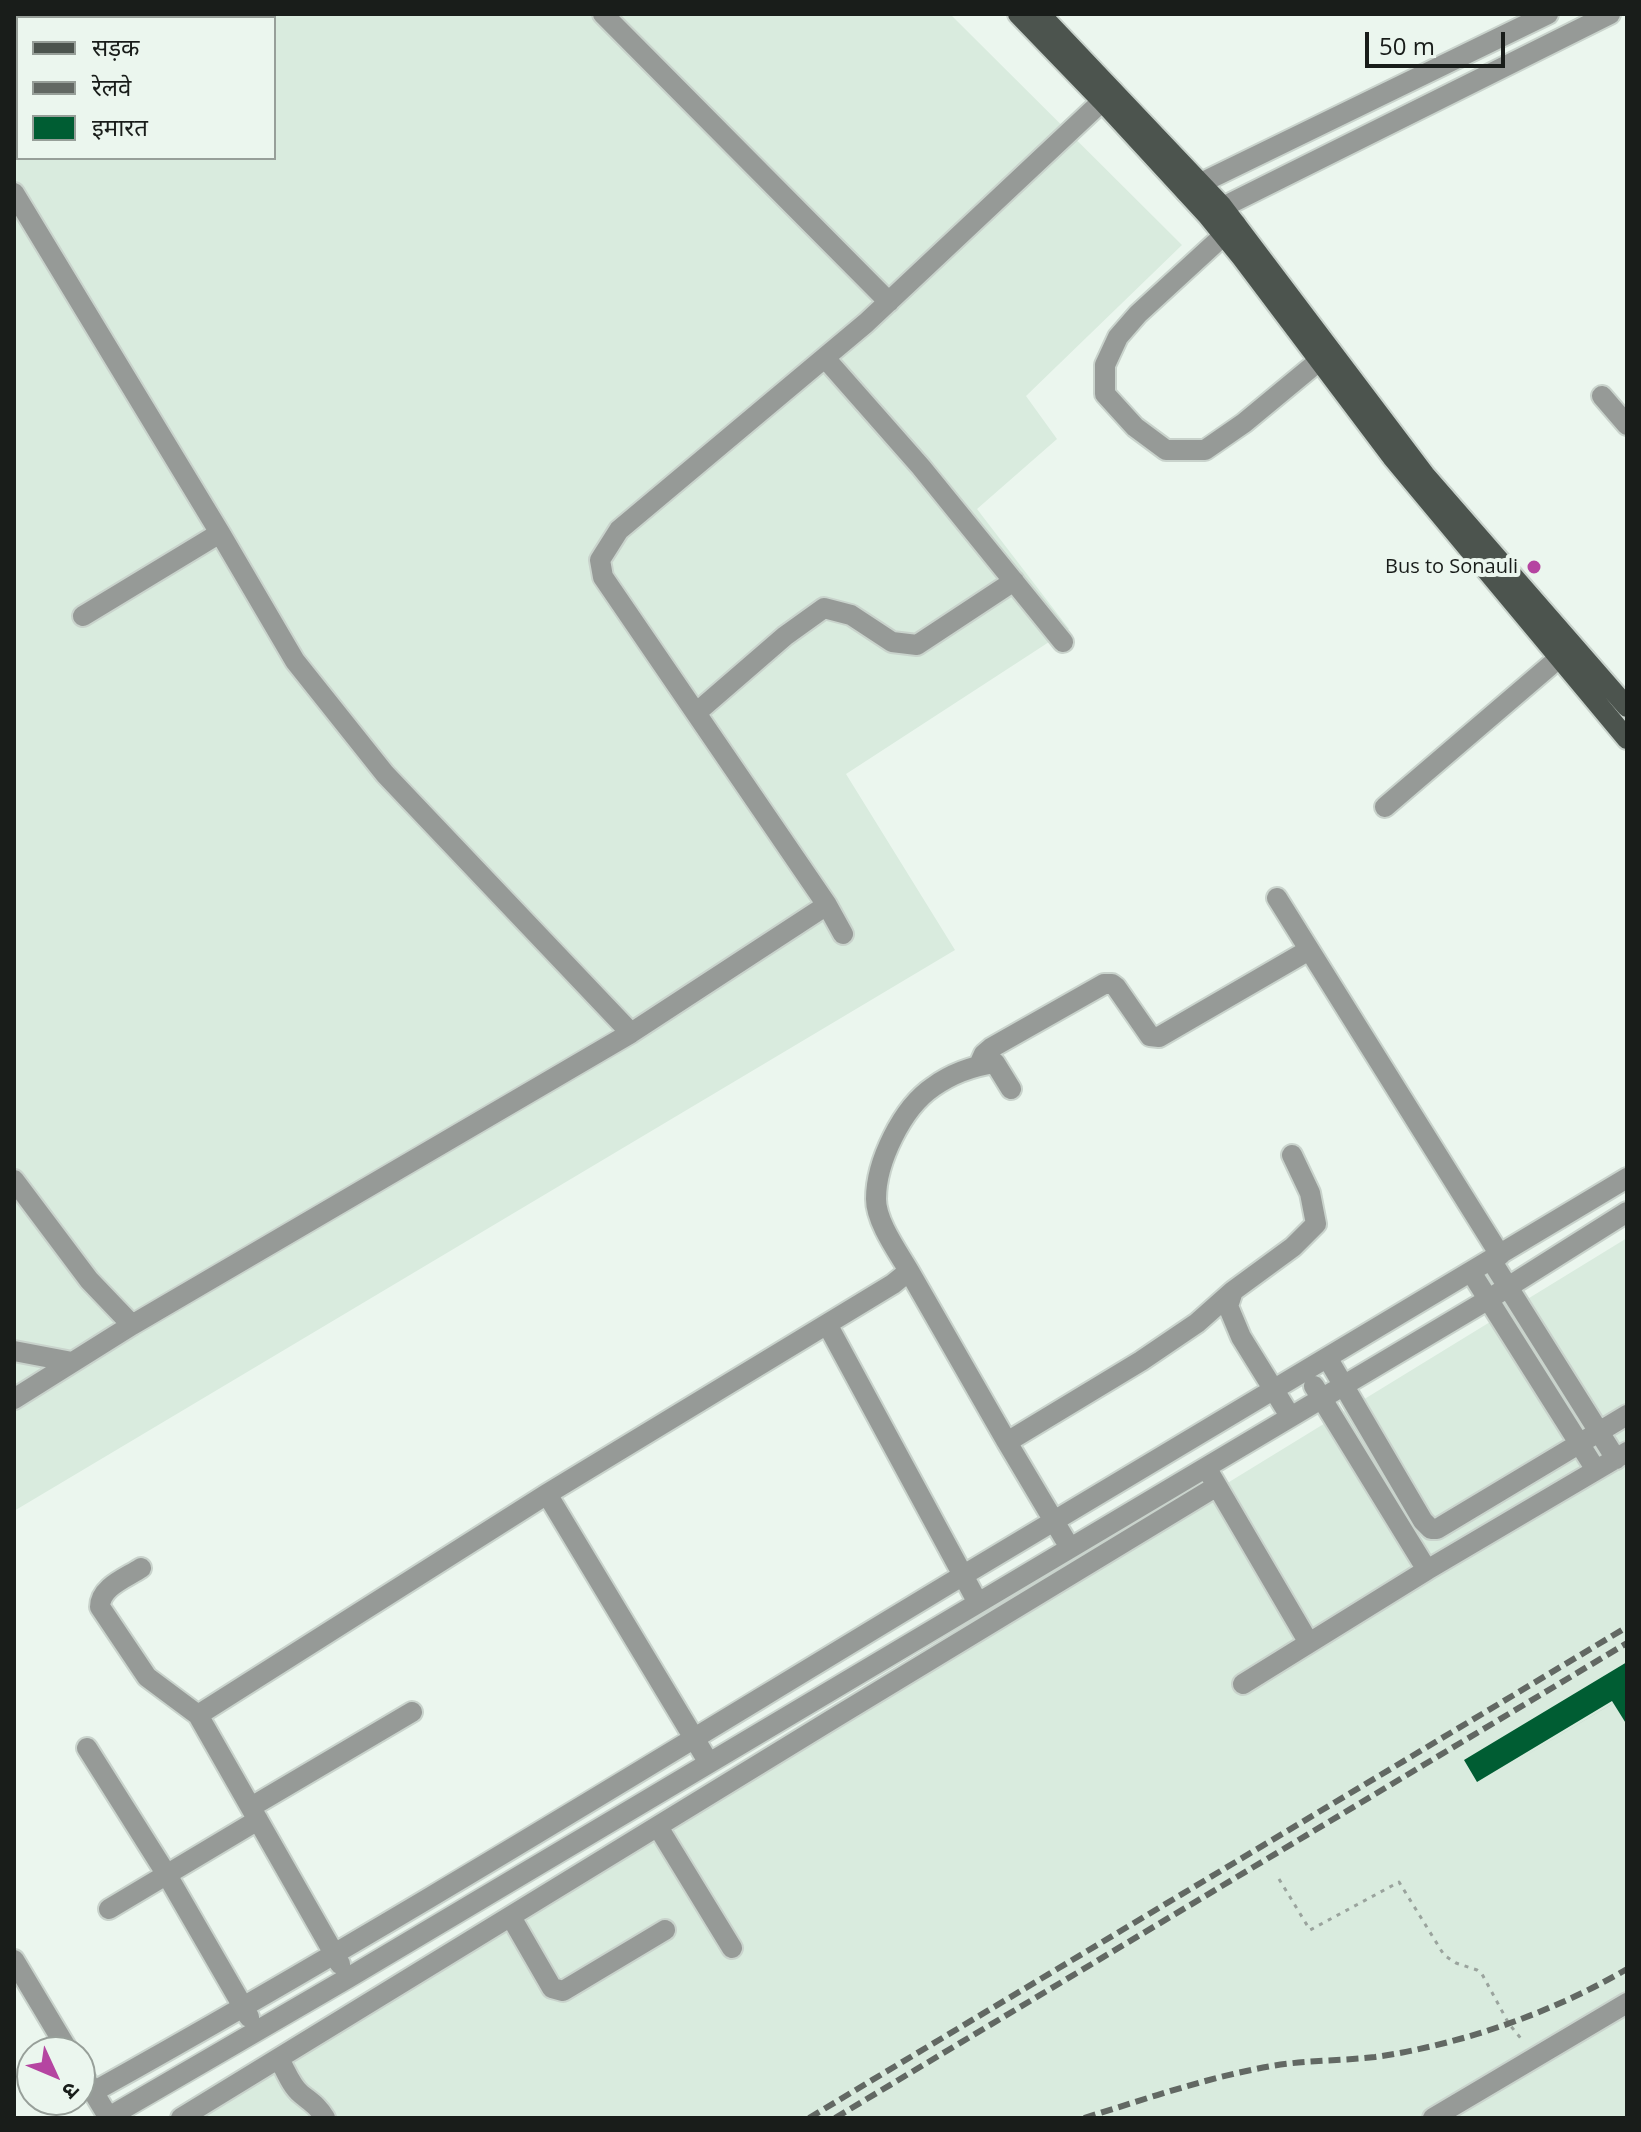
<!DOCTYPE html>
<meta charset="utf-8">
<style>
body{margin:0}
#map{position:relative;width:1641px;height:2132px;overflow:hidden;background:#ebf6ee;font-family:"Open Sans","Noto Sans Devanagari",sans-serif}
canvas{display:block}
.frame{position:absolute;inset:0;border:16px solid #191d1a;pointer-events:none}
.legend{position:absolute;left:16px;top:16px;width:260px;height:144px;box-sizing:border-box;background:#ebf6ee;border:2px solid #979f99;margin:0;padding:10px 14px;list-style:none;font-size:24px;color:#191d1a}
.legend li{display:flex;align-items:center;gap:16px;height:40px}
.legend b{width:40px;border:2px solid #979f99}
.north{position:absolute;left:16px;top:2036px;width:80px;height:80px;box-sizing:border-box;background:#ebf6ee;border:2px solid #979f99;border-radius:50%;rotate:134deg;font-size:22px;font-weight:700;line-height:32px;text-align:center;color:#191d1a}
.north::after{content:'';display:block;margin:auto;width:28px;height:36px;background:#b545a1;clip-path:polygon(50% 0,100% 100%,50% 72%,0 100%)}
.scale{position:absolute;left:1365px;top:32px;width:140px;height:36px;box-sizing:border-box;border:4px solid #191d1a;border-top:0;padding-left:10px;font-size:24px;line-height:28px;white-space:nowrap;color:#191d1a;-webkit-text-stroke:6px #ebf6ee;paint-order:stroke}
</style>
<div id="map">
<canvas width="1641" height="2132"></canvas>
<div class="frame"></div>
<ul class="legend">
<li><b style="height:10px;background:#4c544e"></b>सड़क</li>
<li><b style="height:10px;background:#626863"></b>रेलवे</li>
<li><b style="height:22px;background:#005d33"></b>इमारत</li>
</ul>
<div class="north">उ</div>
<div class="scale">50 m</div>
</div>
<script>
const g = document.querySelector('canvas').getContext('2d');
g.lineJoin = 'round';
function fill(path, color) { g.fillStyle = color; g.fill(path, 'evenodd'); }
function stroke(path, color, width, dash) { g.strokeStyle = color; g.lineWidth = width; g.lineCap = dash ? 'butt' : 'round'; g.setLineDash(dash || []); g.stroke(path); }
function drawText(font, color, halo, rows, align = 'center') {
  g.font = font + ' "Open Sans",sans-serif'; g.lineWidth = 8; g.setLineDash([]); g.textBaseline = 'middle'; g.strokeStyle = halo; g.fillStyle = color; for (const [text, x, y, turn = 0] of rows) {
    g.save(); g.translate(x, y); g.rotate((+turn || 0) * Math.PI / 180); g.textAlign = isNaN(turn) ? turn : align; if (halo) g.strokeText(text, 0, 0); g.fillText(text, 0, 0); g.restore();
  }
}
fill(new Path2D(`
 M173 14H950L1182 245 1026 396 1057 439 977 509 1069 629 846 774 955 950 14 1511V120L18 117V158H274V18H167Z
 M1627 1238V2118H192Z`), '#d9ebde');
fill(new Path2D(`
 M1627 1664V1722L1615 1702 1480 1783 1622 1698Z`), '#0003');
fill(new Path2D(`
 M1627 1662V1725L1612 1701 1477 1782 1464 1760Z`), '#005d33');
const minor = new Path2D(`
 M603 14 889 302
 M1186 192 1201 183 1548 14
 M14 193 220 533 295 661 385 774 631 1033
 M1209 214 1610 14
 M1236 224 1138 314 1118 337 1105 365V394L1135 427 1166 450H1205L1244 423 1331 351
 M825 358 921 467 1063 642
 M1602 396 1627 425
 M83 616 220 533
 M696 713 785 636 824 608 851 615 892 642 917 645 1014 581
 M1385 807 1559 658
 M1277 898 1500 1255
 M843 934 827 905 603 577 600 560 619 530 866 323 1113 91
 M979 1065 984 1054 991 1048 1104 984H1112L1116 987 1150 1036 1159 1037 1309 950
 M14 1180 89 1280 132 1325
 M1491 1260 1616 1459
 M909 1271 1007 1442
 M1471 1272 1596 1470
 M827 1324 978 1603
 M14 1351 72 1362
 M1328 1359 1423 1521 1431 1529H1437L1627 1415
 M1314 1386 1427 1570 1627 1452
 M14 1399 132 1325 631 1033 827 905
 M1290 1416 1241 1337 1228 1306 1233 1291 1293 1247 1316 1224 1310 1193 1292 1155
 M1210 1474 1309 1643
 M547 1494 709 1763
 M1070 1548 1007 1442 1141 1361 1197 1323 1233 1291
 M141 1568C126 1578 100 1587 100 1607L147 1677 198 1715 340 1964
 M1243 1684 1427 1570
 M198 1715 547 1494 893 1284 909 1271C898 1252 876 1222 876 1199 876 1162 902 1108 933 1087 951 1074 973 1066 995 1063L1011 1089
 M87 1748 167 1875 249 2017
 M251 1807 412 1712
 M658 1827 732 1948
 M109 1909 258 1820
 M511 1917 552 1988 563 1991 665 1930
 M14 1960 69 2052
 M279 2059C285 2069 291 2086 301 2094 312 2103 317 2105 325 2118
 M80 2070 109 2118
 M93 2092C386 1929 670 1752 957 1579 1180 1444 1405 1313 1627 1178
 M109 2117 348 1978 1489 1299 1627 1212
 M181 2118C527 1908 870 1694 1217 1486
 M1433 2118 1627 2003`);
const major = new Path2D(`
 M1018 14 1102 101 1207 215 1242 258 1392 457 1627 739
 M1040 14 1222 206 1425 475 1627 707
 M26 18 33 14
 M93 18 100 14
 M14 67 18 64`);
stroke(minor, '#c9d3cc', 24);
stroke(major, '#c9d3cc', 24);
stroke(new Path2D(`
 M1279 1879 1310 1930 1399 1882 1444 1955 1456 1963 1477 1970 1482 1974 1509 2024 1523 2041`), '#9aa39d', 3, [4, 6]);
stroke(minor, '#969a97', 20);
stroke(major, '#4c544e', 20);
stroke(new Path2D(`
 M809 2118 1627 1627
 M835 2118 1627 1643
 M1084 2118C1146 2099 1208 2077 1272 2066 1306 2060 1341 2061 1375 2057 1460 2045 1554 2012 1627 1969`), '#626863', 6, [12, 6]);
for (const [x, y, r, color] of [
 [1534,567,8,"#b545a1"]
]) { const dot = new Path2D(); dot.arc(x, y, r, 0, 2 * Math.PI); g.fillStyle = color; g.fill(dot); stroke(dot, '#ebf6ee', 3); }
drawText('20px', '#191d1a', '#ebf6ee', [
 ["Bus to Sonauli",1518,567]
], 'right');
</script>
